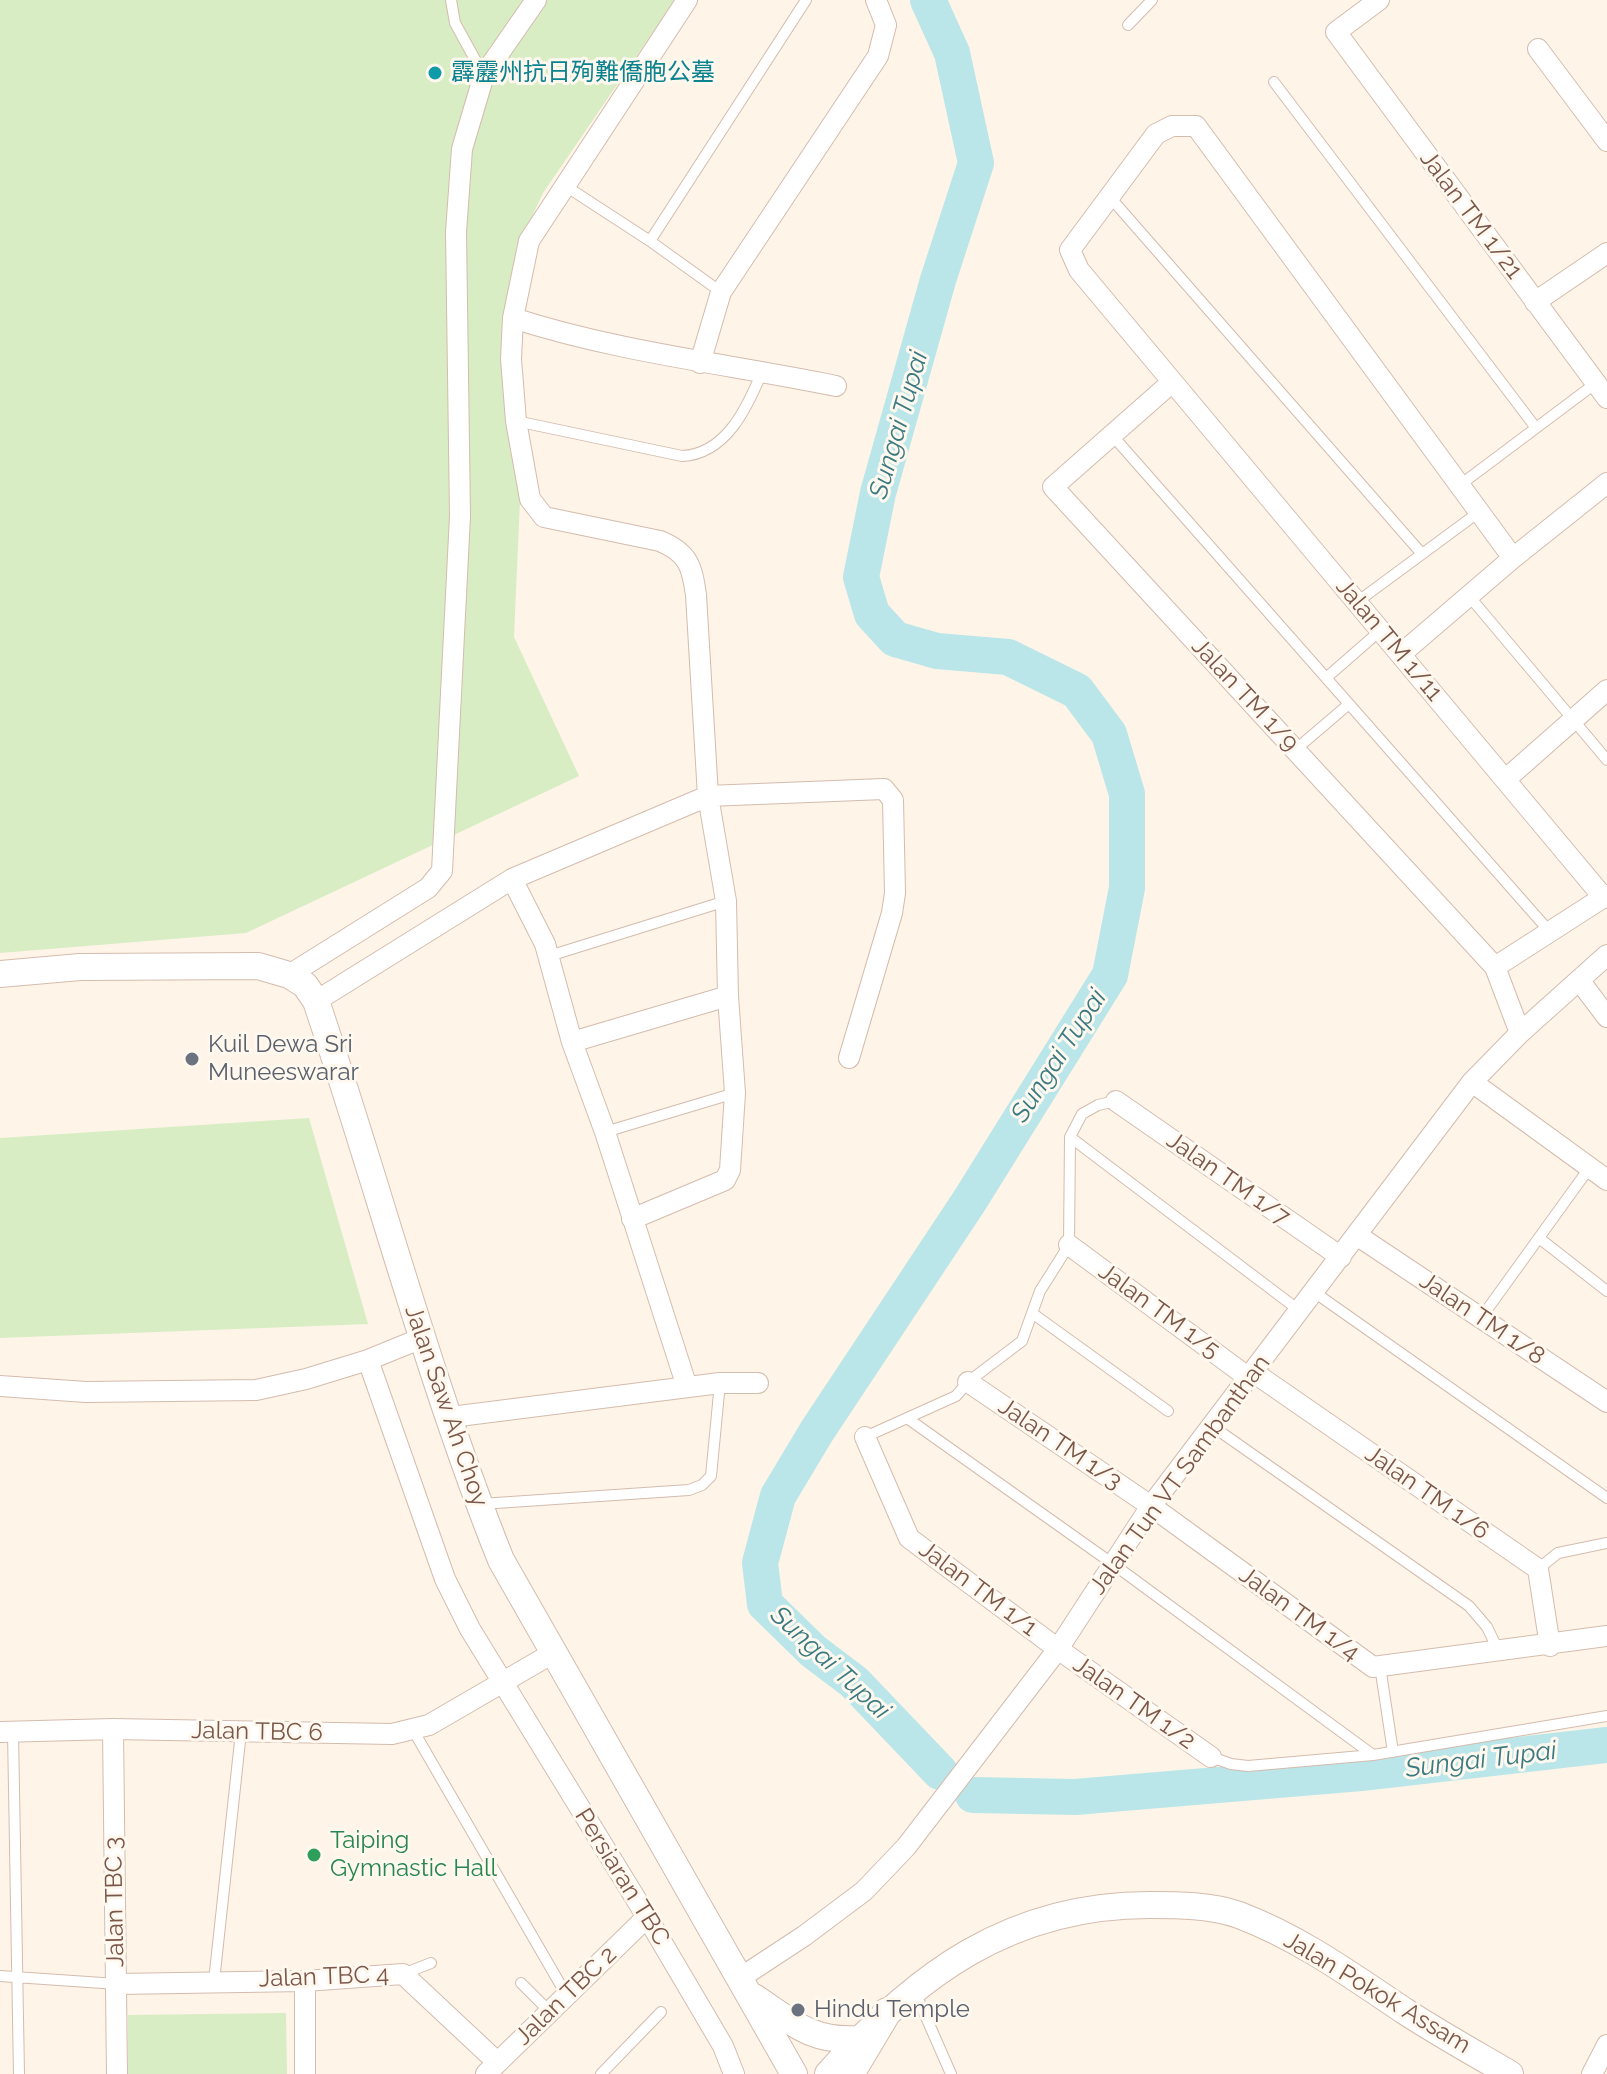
<!DOCTYPE html>
<meta charset="utf-8">
<style>
body{margin:0}
canvas{display:block;background:#fef4e7}
</style>
<canvas width="1607" height="2074"></canvas>
<script>
const g = document.querySelector('canvas').getContext('2d');
g.lineJoin = 'round';
function fill(path, color) { g.fillStyle = color; g.fill(path, 'evenodd'); }
function stroke(path, color, width, dash) { g.strokeStyle = color; g.lineWidth = width; g.lineCap = dash ? 'butt' : 'round'; g.setLineDash(dash || []); g.stroke(path); }
function drawText(font, color, halo, rows, align = 'center') {
  g.font = font + ' Raleway,"Noto Sans SC",sans-serif'; g.lineWidth = 6; g.setLineDash([]); g.textBaseline = 'middle'; g.strokeStyle = halo; g.fillStyle = color; for (const [text, x, y, turn = 0] of rows) {
    g.save(); g.translate(x, y); g.rotate((+turn || 0) * Math.PI / 180); g.textAlign = isNaN(turn) ? turn : align; if (halo) g.strokeText(text, 0, 0); g.fillText(text, 0, 0); g.restore();
  }
}
fill(new Path2D(`
 M0 0H675L543 193 517 249 502 355 509 441 520 500 514 637 579 776 246 933 0 953Z
 M309 1118 368 1324 0 1338V1138Z
 M286 2013 287 2074H128V2015Z`), '#d8edc4');
stroke(new Path2D(`
 M928 0 952 53 976 163 938 280 878 493 861 577 872 614 895 639 937 651 1008 657 1077 691 1109 734 1127 794V888L1110 975 970 1200 817 1431 778 1496 760 1563 765 1604 813 1651 854 1682 940 1772
 M973 1795 1075 1797 1361 1773 1607 1745`), '#bae6ea', 36);
const service = new Path2D(`
 M451 0 455 23 483 74
 M1128 25 1152 0
 M1274 82 1536 428
 M564 185 650 241 721 292
 M1109 196 1422 554
 M650 241 806 0
 M516 421 682 456C726 454 747 408 762 372
 M1112 435 1550 932
 M1460 485 1596 383
 M1469 596 1607 760
 M1357 602 1479 512
 M1326 678 1381 630
 M1295 750 1349 704
 M549 956 726 901
 M605 1132 735 1093
 M1070 1137 1300 1311
 M1539 1238 1607 1291
 M1314 1292 1607 1498
 M1032 1313 1168 1411
 M1481 1318 1590 1167
 M907 1418 1113 1564 1373 1755
 M1212 1426 1469 1606 1487 1627 1498 1650
 M865 1437 956 1396 968 1382 1022 1341 1040 1291 1069 1245 1070 1137 1082 1114 1098 1105 1116 1101
 M481 1504 689 1490 702 1485 711 1476 720 1383
 M1538 1569 1558 1553 1607 1543
 M1380 1666 1393 1752
 M413 1730 567 1996
 M13 1732 19 2074
 M1211 1757 1231 1764 1248 1766 1373 1755 1607 1716
 M403 1974 431 1963
 M0 1976 117 1984
 M214 1981 241 1732
 M521 1983 551 2013
 M915 1992 951 2074
 M601 2074 661 2012`);
const minor = new Path2D(`
 M1379 0 1336 32 1607 398
 M1538 49 1607 141
 M1535 302 1607 253
 M513 318C618 352 728 364 836 386
 M700 363 721 292 878 56 886 25 876 0
 M1171 383 1053 487 1495 967 1520 1033
 M1513 558 1196 126H1172L1156 134 1070 250 1079 270 1604 898
 M1401 654 1513 558 1607 483
 M1506 779 1607 690
 M512 879 545 944 572 1042 605 1132 687 1387
 M1495 967 1607 895
 M289 975 428 888 442 871 460 516 456 232 462 149 484 75 536 0
 M1579 980 1607 1017
 M316 1001 512 879 708 796 884 789 893 800 895 893 892 913 849 1058
 M572 1042 728 996
 M1472 1082 1607 1180
 M1116 1101 1341 1257
 M632 1219 725 1180 730 1170 735 1093 728 996 726 901 708 796 696 595C692 567 689 553 660 541L544 517 530 499 516 421 511 359 513 318 529 241 687 0
 M1358 1236 1607 1402
 M1069 1245 1249 1378
 M368 1360 445 1579 470 1629 647 1917 723 2046 734 2074
 M1253 1372 1538 1569 1550 1646
 M968 1382 1151 1506 1373 1667 1607 1636
 M0 1386 86 1392 256 1390 306 1379 368 1360 422 1338
 M451 1417 720 1383H758
 M865 1437 909 1538 1058 1649 1211 1757
 M113 1729 117 2074
 M0 1732 113 1729 392 1734 429 1725 553 1653
 M740 1978 804 1936 864 1891 906 1847 1058 1649 1151 1506 1472 1082 1520 1033 1607 955
 M305 1981V2074
 M117 1984 305 1981 403 1974 497 2062
 M486 2074 647 1917
 M1592 2074 1607 2045`);
const tertiary = new Path2D(`
 M0 974 80 967 258 966 289 975 305 985 316 1001C379 1187 428 1378 501 1560L794 2074
 M754 1997C792 2022 811 2042 858 2039
 M828 2074C916 1974 1011 1905 1149 1905 1178 1905 1211 1905 1239 1915 1300 1938 1352 1976 1406 2012 1440 2034 1476 2054 1510 2074`);
const secondary = new Path2D(`
 M850 2074 887 2012`);
stroke(service, '#d4bcae', 12);
stroke(minor, '#d4bcae', 22);
stroke(tertiary, '#d4bcae', 28);
stroke(secondary, '#d7bcab', 30);
stroke(service, '#fff', 10);
stroke(minor, '#fff', 20);
stroke(tertiary, '#fff', 26);
stroke(secondary, '#fff', 28);
for (const [x, y, r, color] of [
 [435,73,8,"#0f9aa8"],
 [192,1059,8,"#6b7280"],
 [314,1855,8,"#2e9e5b"],
 [798,2010,8,"#6b7280"]
]) { const dot = new Path2D(); dot.arc(x, y, r, 0, 2 * Math.PI); g.fillStyle = color; g.fill(dot); stroke(dot, '#fff8ef', 3); }
drawText('24px', '#0d838f', '#fff8ef', [
 ["霹靂州抗日殉難僑胞公墓",451,73]
], 'left');
drawText('24px', '#7b5749', '#fff8ef', [
 ["Jalan TM 1/21",1471,215,53],
 ["Jalan TM 1/11",1389,640,50],
 ["Jalan TM 1/9",1245,695,47],
 ["Jalan TM 1/7",1228,1179,35],
 ["Jalan TM 1/5",1159,1311,36],
 ["Jalan TM 1/8",1482,1319,34],
 ["Jalan Saw Ah Choy",446,1406,71],
 ["Jalan TM 1/3",1060,1444,34],
 ["Jalan Tun VT Sambanthan",1180,1475,-54],
 ["Jalan TM 1/6",1427,1493,35],
 ["Jalan TM 1/1",978,1589,37],
 ["Jalan TM 1/4",1299,1614,36],
 ["Jalan TM 1/2",1134,1703,35],
 ["Jalan TBC 6",257,1732,1],
 ["Persiaran TBC",622,1877,58],
 ["Jalan TBC 3",115,1902,-91],
 ["Jalan TBC 4",324,1977,-2],
 ["Jalan Pokok Assam",1377,1993,31],
 ["Jalan TBC 2",566,1996,-44]
]);
drawText('24px', '#5b616d', '#fff8ef', [
 ["Kuil Dewa Sri",208,1045],
 ["Muneeswarar",208,1073],
 ["Hindu Temple",814,2010]
], 'left');
drawText('24px', '#27864d', '#fff8ef', [
 ["Taiping",330,1841],
 ["Gymnastic Hall",330,1869]
], 'left');
drawText('italic 26px', '#3a7a81', '#fff8ef', [
 ["Sungai Tupai",899,425,-74],
 ["Sungai Tupai",1059,1056,-57],
 ["Sungai Tupai",830,1663,43],
 ["Sungai Tupai",1481,1760,-7]
]);
</script>
